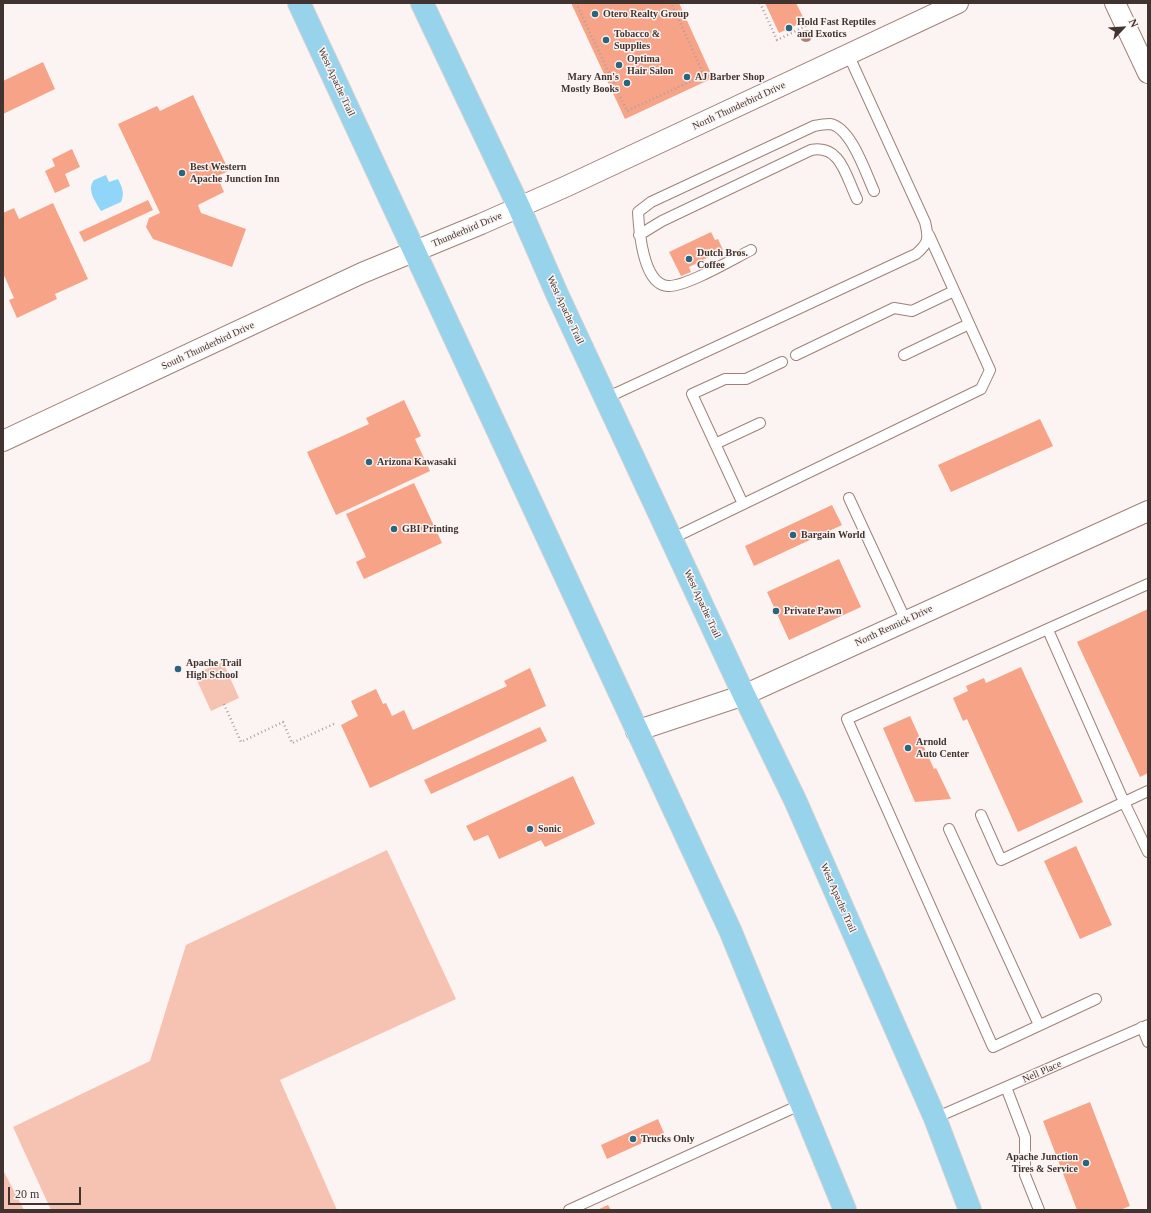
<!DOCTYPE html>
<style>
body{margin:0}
#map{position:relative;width:1151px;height:1213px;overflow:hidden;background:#fbf4f2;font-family:Georgia,serif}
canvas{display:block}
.frame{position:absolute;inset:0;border:4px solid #413430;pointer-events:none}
.north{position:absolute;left:1103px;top:8px;width:40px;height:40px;-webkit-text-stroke:3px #fbf4f2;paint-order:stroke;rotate:65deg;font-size:11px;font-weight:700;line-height:16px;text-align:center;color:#413430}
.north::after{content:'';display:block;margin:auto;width:14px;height:18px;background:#413430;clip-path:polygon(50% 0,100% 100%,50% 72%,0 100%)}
.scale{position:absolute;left:8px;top:1187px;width:73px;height:18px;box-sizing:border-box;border:2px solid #413430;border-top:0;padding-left:5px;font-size:12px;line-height:14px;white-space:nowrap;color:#413430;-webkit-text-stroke:3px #fbf4f2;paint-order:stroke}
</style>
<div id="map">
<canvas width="1151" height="1213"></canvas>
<div class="frame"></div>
<div class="north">N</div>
<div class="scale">20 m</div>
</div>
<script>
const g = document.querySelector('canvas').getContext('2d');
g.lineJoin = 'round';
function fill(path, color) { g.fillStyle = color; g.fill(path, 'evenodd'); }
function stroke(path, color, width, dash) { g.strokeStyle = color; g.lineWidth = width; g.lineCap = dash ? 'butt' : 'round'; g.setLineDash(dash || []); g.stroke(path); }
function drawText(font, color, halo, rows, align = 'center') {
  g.font = font + ' Georgia,serif'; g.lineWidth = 3; g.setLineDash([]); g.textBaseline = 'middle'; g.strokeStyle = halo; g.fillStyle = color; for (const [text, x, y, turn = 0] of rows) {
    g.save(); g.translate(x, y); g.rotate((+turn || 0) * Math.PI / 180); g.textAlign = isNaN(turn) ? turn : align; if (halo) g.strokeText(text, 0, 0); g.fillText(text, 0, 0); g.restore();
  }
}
fill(new Path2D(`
 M223 662 239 698 211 711 194 674Z
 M387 850 456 999 280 1080 337 1210H51L13 1127 150 1061 186 945Z
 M3 1170 24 1210H3Z`), '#f6c2b1');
fill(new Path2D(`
 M106 175 109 182 118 179C122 187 125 193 121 202L101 211C96 202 86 190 94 180Z`), '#8fd6f8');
fill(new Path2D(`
 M571 3H679L713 78 625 119Z
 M765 3H796L805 21 779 33Z
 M43 62 55 89 3 114V81Z
 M193 95 229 171 217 176 224 192 198 205 201 213 246 229 232 267 153 239 146 227 149 218 160 213 118 124 157 106 160 111Z
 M72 149 80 167 65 174 70 186 55 193 45 171 55 166 52 159Z
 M148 200 153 210 84 242 79 232Z
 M53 203 88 279 55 294 57 299 17 318 9 300 14 298 3 273V213L14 208 19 219Z
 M711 232 715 240 718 239 723 250 689 267 691 272 681 276 669 252Z
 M404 400 421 436 415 439 430 471 336 515 307 452 369 424 366 418Z
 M1040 419 1053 446 951 492 938 465Z
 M414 483 442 543 364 579 356 562 366 557 346 514Z
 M832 505 842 525 754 566 745 546Z
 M839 559 861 607 789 640 767 592Z
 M1148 609V773L1140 777 1077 642Z
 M1021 667 1083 802 1018 832 967 719 963 721 953 698 968 691 966 686 984 678 986 683Z
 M530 668 546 706 370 788 341 725 358 716 351 701 376 689 383 704 386 703 392 716 404 710 413 730 507 686 504 681Z
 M910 716 934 769 936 768 951 799 915 802 883 728Z
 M540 727 547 741 431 794 424 780Z
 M573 776 595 824 545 847 541 840 499 859 488 835 474 841 466 826Z
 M1076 846 1112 925 1080 939 1044 861Z
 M1090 1102 1130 1206 1120 1210H1077L1043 1121Z
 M658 1119 664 1133 607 1159 601 1145Z
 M608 1205 611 1210H597Z`), '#f6a388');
const service = new Path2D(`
 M639 235 662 221 811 150C841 144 846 177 857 199
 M751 250C733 259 686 287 668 286 643 285 639 230 638 212L651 202 814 126C819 125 825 124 830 124 851 127 866 174 874 191
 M796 355 894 308 912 311 954 291
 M904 355 969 324
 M606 398 916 254C929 243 929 238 925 222L848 54
 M715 444 760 423
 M849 498 906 621
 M743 504 692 394 725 379H746L782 362
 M671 539 981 389 990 370 929 235
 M1048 630 1124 802 1148 852
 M981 815 1001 860 1148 791
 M949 829 1039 1025
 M1096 999 993 1047 847 719 1148 584
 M1142 1027 1148 1042
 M1006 1087 1025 1137V1175L1039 1210
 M935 1118 1148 1025
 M569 1210 802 1104`);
const minor = new Path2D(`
 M1115 3 1148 73
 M3 441 362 273 481 224 567 186 958 3
 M636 731 744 695 1148 511`);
const primary = new Path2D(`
 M299 3 730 930 845 1210
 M422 3 519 207 557 294 744 695 795 800 935 1118 970 1210`);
stroke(service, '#9f8177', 12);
stroke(minor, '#9f8177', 22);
stroke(primary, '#d5d2d1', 24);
stroke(new Path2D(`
 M576 3 627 111 704 75 671 3
 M760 3 777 40 808 25
 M224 704 241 742 283 722 292 743 336 723`), '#aaa19e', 2.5, [1, 3]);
stroke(service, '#fff', 10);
stroke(minor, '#fff', 20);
stroke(primary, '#98d3ec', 22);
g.fillStyle = '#ac8171';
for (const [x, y] of [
 [806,36]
]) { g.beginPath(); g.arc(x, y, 6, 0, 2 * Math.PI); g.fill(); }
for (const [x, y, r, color] of [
 [595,14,4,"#2a647d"],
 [789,28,4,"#2a647d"],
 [606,40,4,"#2a647d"],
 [619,65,4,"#2a647d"],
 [687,77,4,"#2a647d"],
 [627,83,4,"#2a647d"],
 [182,173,4,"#2a647d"],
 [689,259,4,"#2a647d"],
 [369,462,4,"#2a647d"],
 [394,529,4,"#2a647d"],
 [793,535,4,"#2a647d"],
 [776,611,4,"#2a647d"],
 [178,669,4,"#2a647d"],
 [908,748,4,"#2a647d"],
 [530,829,4,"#2a647d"],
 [633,1139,4,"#2a647d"],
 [1086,1163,4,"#2a647d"]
]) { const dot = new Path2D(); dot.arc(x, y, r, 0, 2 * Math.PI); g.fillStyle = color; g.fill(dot); stroke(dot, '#fbf4f2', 1.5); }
drawText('bold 10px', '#413430', '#fbf4f2', [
 ["Otero Realty Group",603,14],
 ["Hold Fast Reptiles",797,22],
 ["and Exotics",797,34],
 ["Tobacco &",614,34],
 ["Supplies",614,46],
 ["Optima",627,59],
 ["Hair Salon",627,71],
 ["Mary Ann's",619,77,"right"],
 ["Mostly Books",619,89,"right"],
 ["AJ Barber Shop",695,77],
 ["Best Western",190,167],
 ["Apache Junction Inn",190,179],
 ["Dutch Bros.",697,253],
 ["Coffee",697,265],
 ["Arizona Kawasaki",377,462],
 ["GBI Printing",402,529],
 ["Bargain World",801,535],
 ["Private Pawn",784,611],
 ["Apache Trail",186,663],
 ["High School",186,675],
 ["Arnold",916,742],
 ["Auto Center",916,754],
 ["Sonic",538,829],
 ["Trucks Only",641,1139],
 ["Apache Junction",1078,1157,"right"],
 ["Tires & Service",1078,1169,"right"]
], 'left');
drawText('10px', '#413430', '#fbf4f2', [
 ["West Apache Trail",336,82,65],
 ["North Thunderbird Drive",739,106,-25],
 ["Thunderbird Drive",467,230,-23],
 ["West Apache Trail",565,310,65],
 ["South Thunderbird Drive",208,346,-25],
 ["West Apache Trail",702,604,65],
 ["North Rennick Drive",894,626,-25],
 ["West Apache Trail",838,898,66],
 ["Nell Place",1042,1072,-24]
]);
</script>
